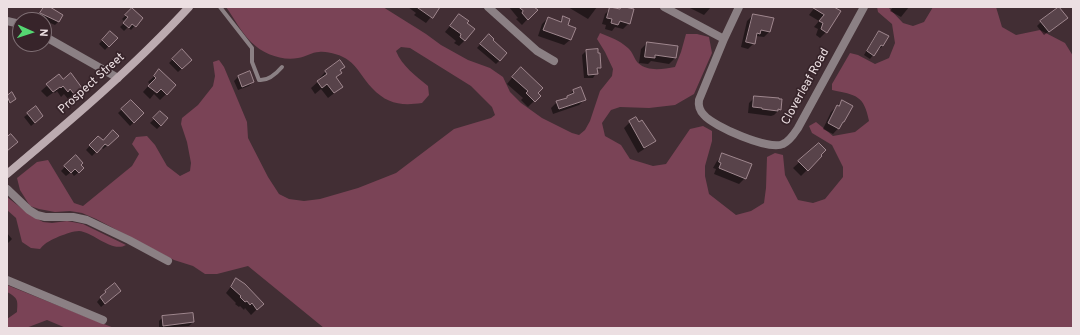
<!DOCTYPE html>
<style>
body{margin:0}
#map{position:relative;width:1080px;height:335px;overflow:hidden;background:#422e34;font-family:Overpass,sans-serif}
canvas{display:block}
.frame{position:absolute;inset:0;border:8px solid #ecdfe2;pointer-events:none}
.north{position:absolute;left:12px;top:12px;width:40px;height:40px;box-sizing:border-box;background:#37242a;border:1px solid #7f6f74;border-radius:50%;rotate:93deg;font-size:11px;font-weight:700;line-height:16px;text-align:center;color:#ecdfe2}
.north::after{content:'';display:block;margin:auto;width:14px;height:18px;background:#55d672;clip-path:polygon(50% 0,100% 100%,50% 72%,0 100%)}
</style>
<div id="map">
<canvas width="1080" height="335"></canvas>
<div class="frame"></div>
<div class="north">N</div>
</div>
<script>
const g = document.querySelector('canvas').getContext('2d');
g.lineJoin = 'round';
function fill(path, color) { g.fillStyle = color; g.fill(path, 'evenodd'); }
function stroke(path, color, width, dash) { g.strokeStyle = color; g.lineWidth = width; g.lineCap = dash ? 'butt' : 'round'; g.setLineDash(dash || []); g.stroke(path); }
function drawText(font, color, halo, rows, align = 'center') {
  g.font = font + ' Overpass,sans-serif'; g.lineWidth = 3.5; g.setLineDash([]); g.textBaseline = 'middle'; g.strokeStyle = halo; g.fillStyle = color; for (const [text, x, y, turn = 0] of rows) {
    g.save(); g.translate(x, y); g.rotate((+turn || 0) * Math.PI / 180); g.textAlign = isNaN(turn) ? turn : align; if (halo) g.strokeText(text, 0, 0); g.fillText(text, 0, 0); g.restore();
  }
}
fill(new Path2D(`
 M226 7H383L426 34 441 45 468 60 490 68 503 77 510 92 521 103 542 118 572 133 579 135 585 130 590 121 600 91 612 76 613 69 605 52 597 39 600 33C610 37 619 40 628 48 633 52 634 59 638 63 648 72 663 69 675 67L681 52 686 34H697L709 37 712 53 694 94 675 105 649 108 620 107 611 110 602 123 605 136 621 145 630 159 653 166 666 164 690 129 703 126 712 131V141L705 166V176L709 194 736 215 751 211 764 203 766 188 767 157 775 153 783 155 785 175 798 200 813 203 825 199 843 177V167L832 145 812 133 809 126 816 122 833 136 855 132 869 121C864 95 856 95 832 90V84L850 53 858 55 875 64 889 58 895 43 892 24 878 12 877 7H888L903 23 913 26 924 22 933 7H996L1002 27 1016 35 1040 30 1065 43 1073 56V328H324L248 266 217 274H205L193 266 174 260 96 219 82 213 70 211 55 212 39 209 30 206 20 190 17 178 37 162 48 160 74 203 83 206 132 166 139 154 132 144 136 137 147 136 155 145 167 166 180 176 190 171 191 163 187 142 181 124 182 118 198 105 213 86 215 76 213 62 219 60 224 67 247 122 248 138 268 177 279 194 289 199 304 201 320 199 358 188 396 173 454 129 491 118 495 115 492 107 471 86 410 48 401 47 396 51C402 66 416 76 428 86L429 95 422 103C401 106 387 104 372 88 363 79 358 67 348 60 341 55 328 51 319 52 312 52 305 57 298 58 282 61 263 54 251 42 241 32 234 18 226 7Z
 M7 197 29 214 43 222 52 223 67 221 83 224 126 245C112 253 93 232 79 231 73 231 66 234 60 236 51 240 46 242 40 249L31 248 22 242 16 218 7 210Z
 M7 285 114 328H66L47 320 26 328H7V319L17 312C18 300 18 298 7 292Z`), '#7a4356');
fill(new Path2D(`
 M44 7H48L59 21 55 25 37 17Z
 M408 7H439L426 23 414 15 416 13Z
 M509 7H533L536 10 522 25 516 19 518 18Z
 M568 7H597L588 19Z
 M622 7 629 23 623 29 615 27 612 31 605 29 606 25 602 24 605 14 611 8 619 10Z
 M688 7H711L704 15Z
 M815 7H832L826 32 820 38 816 35 818 29 814 27 819 21 809 15Z
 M893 7H909L901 17 890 11Z
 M132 9 142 18 131 30 128 27 124 31 120 27 125 22 122 19Z
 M459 15 466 23 464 41 459 46 454 43 456 41 445 32Z
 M753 15 770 31 764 37 756 36 754 43 748 49 741 47 747 21Z
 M563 17 570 40 564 45 538 36 542 24 548 18 559 22Z
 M1062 21 1044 35 1037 26 1041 22Z
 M110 32 116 38 105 50 99 44Z
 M879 32 883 46 879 49H878L870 59 864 55 875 36Z
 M485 39 500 60 496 64 477 48Z
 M647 43 675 58 669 64 651 61 648 64 639 63 641 49Z
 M182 50 191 60 178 72 169 63Z
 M597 50 600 67 593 78H584L582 55 586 51Z
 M340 62 343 67 340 70 341 72 336 78 342 87 328 98 321 89 315 94 311 88 321 79 320 78 325 72Z
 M160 71 175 85 160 100 154 94 150 99 143 92 150 84 148 82Z
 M249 73 253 82 249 86 238 90 234 81 238 77Z
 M515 74 539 96 528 107 521 100 523 98 507 84Z
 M59 75 74 94 68 99 64 94 61 97 57 91 55 93 54 92 47 97 41 91Z
 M580 88 585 99 579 105 553 114 551 108 557 102 564 100 573 91Z
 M11 94 13 100 8 103 7 97Z
 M755 97 780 109 774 115 771 116 748 113 749 103Z
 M131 101 143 113 130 126 118 113Z
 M842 101 844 122 833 134 823 129 831 112Z
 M160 113 167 119 157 129 150 123Z
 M28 114 38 120 31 126 24 117Z
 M630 122 655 140 649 146 638 153 624 128Z
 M98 137 103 141 114 140 103 149 101 147 92 156 86 150Z
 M819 144 821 156 801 176 793 168Z
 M723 155 745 178 739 184 714 174 716 169 713 168 717 161Z
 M80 165 79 172 74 176 71 172 66 176 61 171 65 167Z
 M7 233 12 239 7 244Z
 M236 280 257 309 251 315 245 308 244 310 240 306 239 307 235 304 236 303 226 293Z
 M106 291 116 294 101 307 97 302Z
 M163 317 193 322 189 326 159 328V321Z`), '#0007');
const building = new Path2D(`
 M44 7H50L63 15 59 22 40 13Z
 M417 7H440L433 18Z
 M519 7H534L538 10 528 20 522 13 523 11Z
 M610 7 620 9 621 7H625L634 9 630 24 620 21 618 25 611 23 612 19 607 18Z
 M812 7H834L841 11 827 33 821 29 823 23 819 21 824 15Z
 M1059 7 1068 18 1049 32 1040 21Z
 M132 8 143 18 136 27 132 24 129 28 123 23 128 17 125 15Z
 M459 14 469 21 467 23 475 29 465 41 460 37 461 34 450 26Z
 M753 14 774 18 770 32 761 30 760 34 757 33 755 44 746 42Z
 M563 16 570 19 568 25 576 28 571 40 543 30 548 17 561 22Z
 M110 31 118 38 109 47 102 40Z
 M879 31 889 36 883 46 881 45 874 56 867 51Z
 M489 34 494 39 493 40 507 53 500 61 480 44Z
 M647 42 678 46 676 58 655 55V58L645 57Z
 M182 49 192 60 182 69 172 59Z
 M598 49V53H600L601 68H597L598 74 588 75 586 50Z
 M340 60 345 67 340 70 342 73 336 77 343 87 334 93 327 84 322 88 317 81 327 74 325 71Z
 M521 67 543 88 538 93 541 96 535 102 526 93 528 91 512 77Z
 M159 69 176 85 167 95 161 89 157 93 148 86 156 78 154 76Z
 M250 71 254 82 242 87 238 76Z
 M71 73 82 88 74 94 70 89 68 92 63 86 61 88 60 87 53 92 46 84 59 74 63 79Z
 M581 87 586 100 559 109 556 101 567 98V96L574 93 573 90Z
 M12 92 16 99 10 103 7 96Z
 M754 96 779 98V99H782L781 110 778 109V111L762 109V108L753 107Z
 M131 100 144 113 134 123 121 109Z
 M842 100 853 106 844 122H843L839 129 828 123 837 105 839 106Z
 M36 106 43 116 35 123 27 113Z
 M160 111 168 118 161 126 153 118Z
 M636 117 639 122 642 120 656 141 644 148 629 121Z
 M113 130 119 136 108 146 105 144 97 153 89 145 98 136 103 140Z
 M11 134 18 142 7 151V137Z
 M819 143 826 150 821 155 822 156 808 171 798 161Z
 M722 153 752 164 746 179 719 168 721 163 719 162Z
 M76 155 83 163 81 165 84 168 79 173 75 169 71 173 64 166Z
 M236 278 245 284 264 304 257 310 252 303 250 305 247 301 245 302 240 297 241 296 231 287Z
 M115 283 121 291 105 304 100 297 106 292 105 291Z
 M193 313 194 322 163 326 162 316Z`);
fill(building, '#58434a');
stroke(building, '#9f878e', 1);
stroke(new Path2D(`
 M220 7 252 48V62L259 80C268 81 276 74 282 67`), '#8b8084', 4);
stroke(new Path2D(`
 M488 7 537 51 554 61
 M664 7 724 39
 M739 7 724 39 699 100C698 106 700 111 704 115 713 126 769 151 783 144 790 141 794 134 798 128L864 7
 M7 21 20 24
 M44 36 118 78
 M7 189 29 210 37 215 45 217H73L87 220 129 240 168 261
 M7 280 103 320`), '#8b8084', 8);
stroke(new Path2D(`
 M7 174C70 121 133 68 189 7`), '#bcabb0', 8);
drawText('12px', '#ecdfe2', '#37242a', [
 ["Prospect Street",92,84,-42],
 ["Cloverleaf Road",806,87,-61]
]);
</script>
